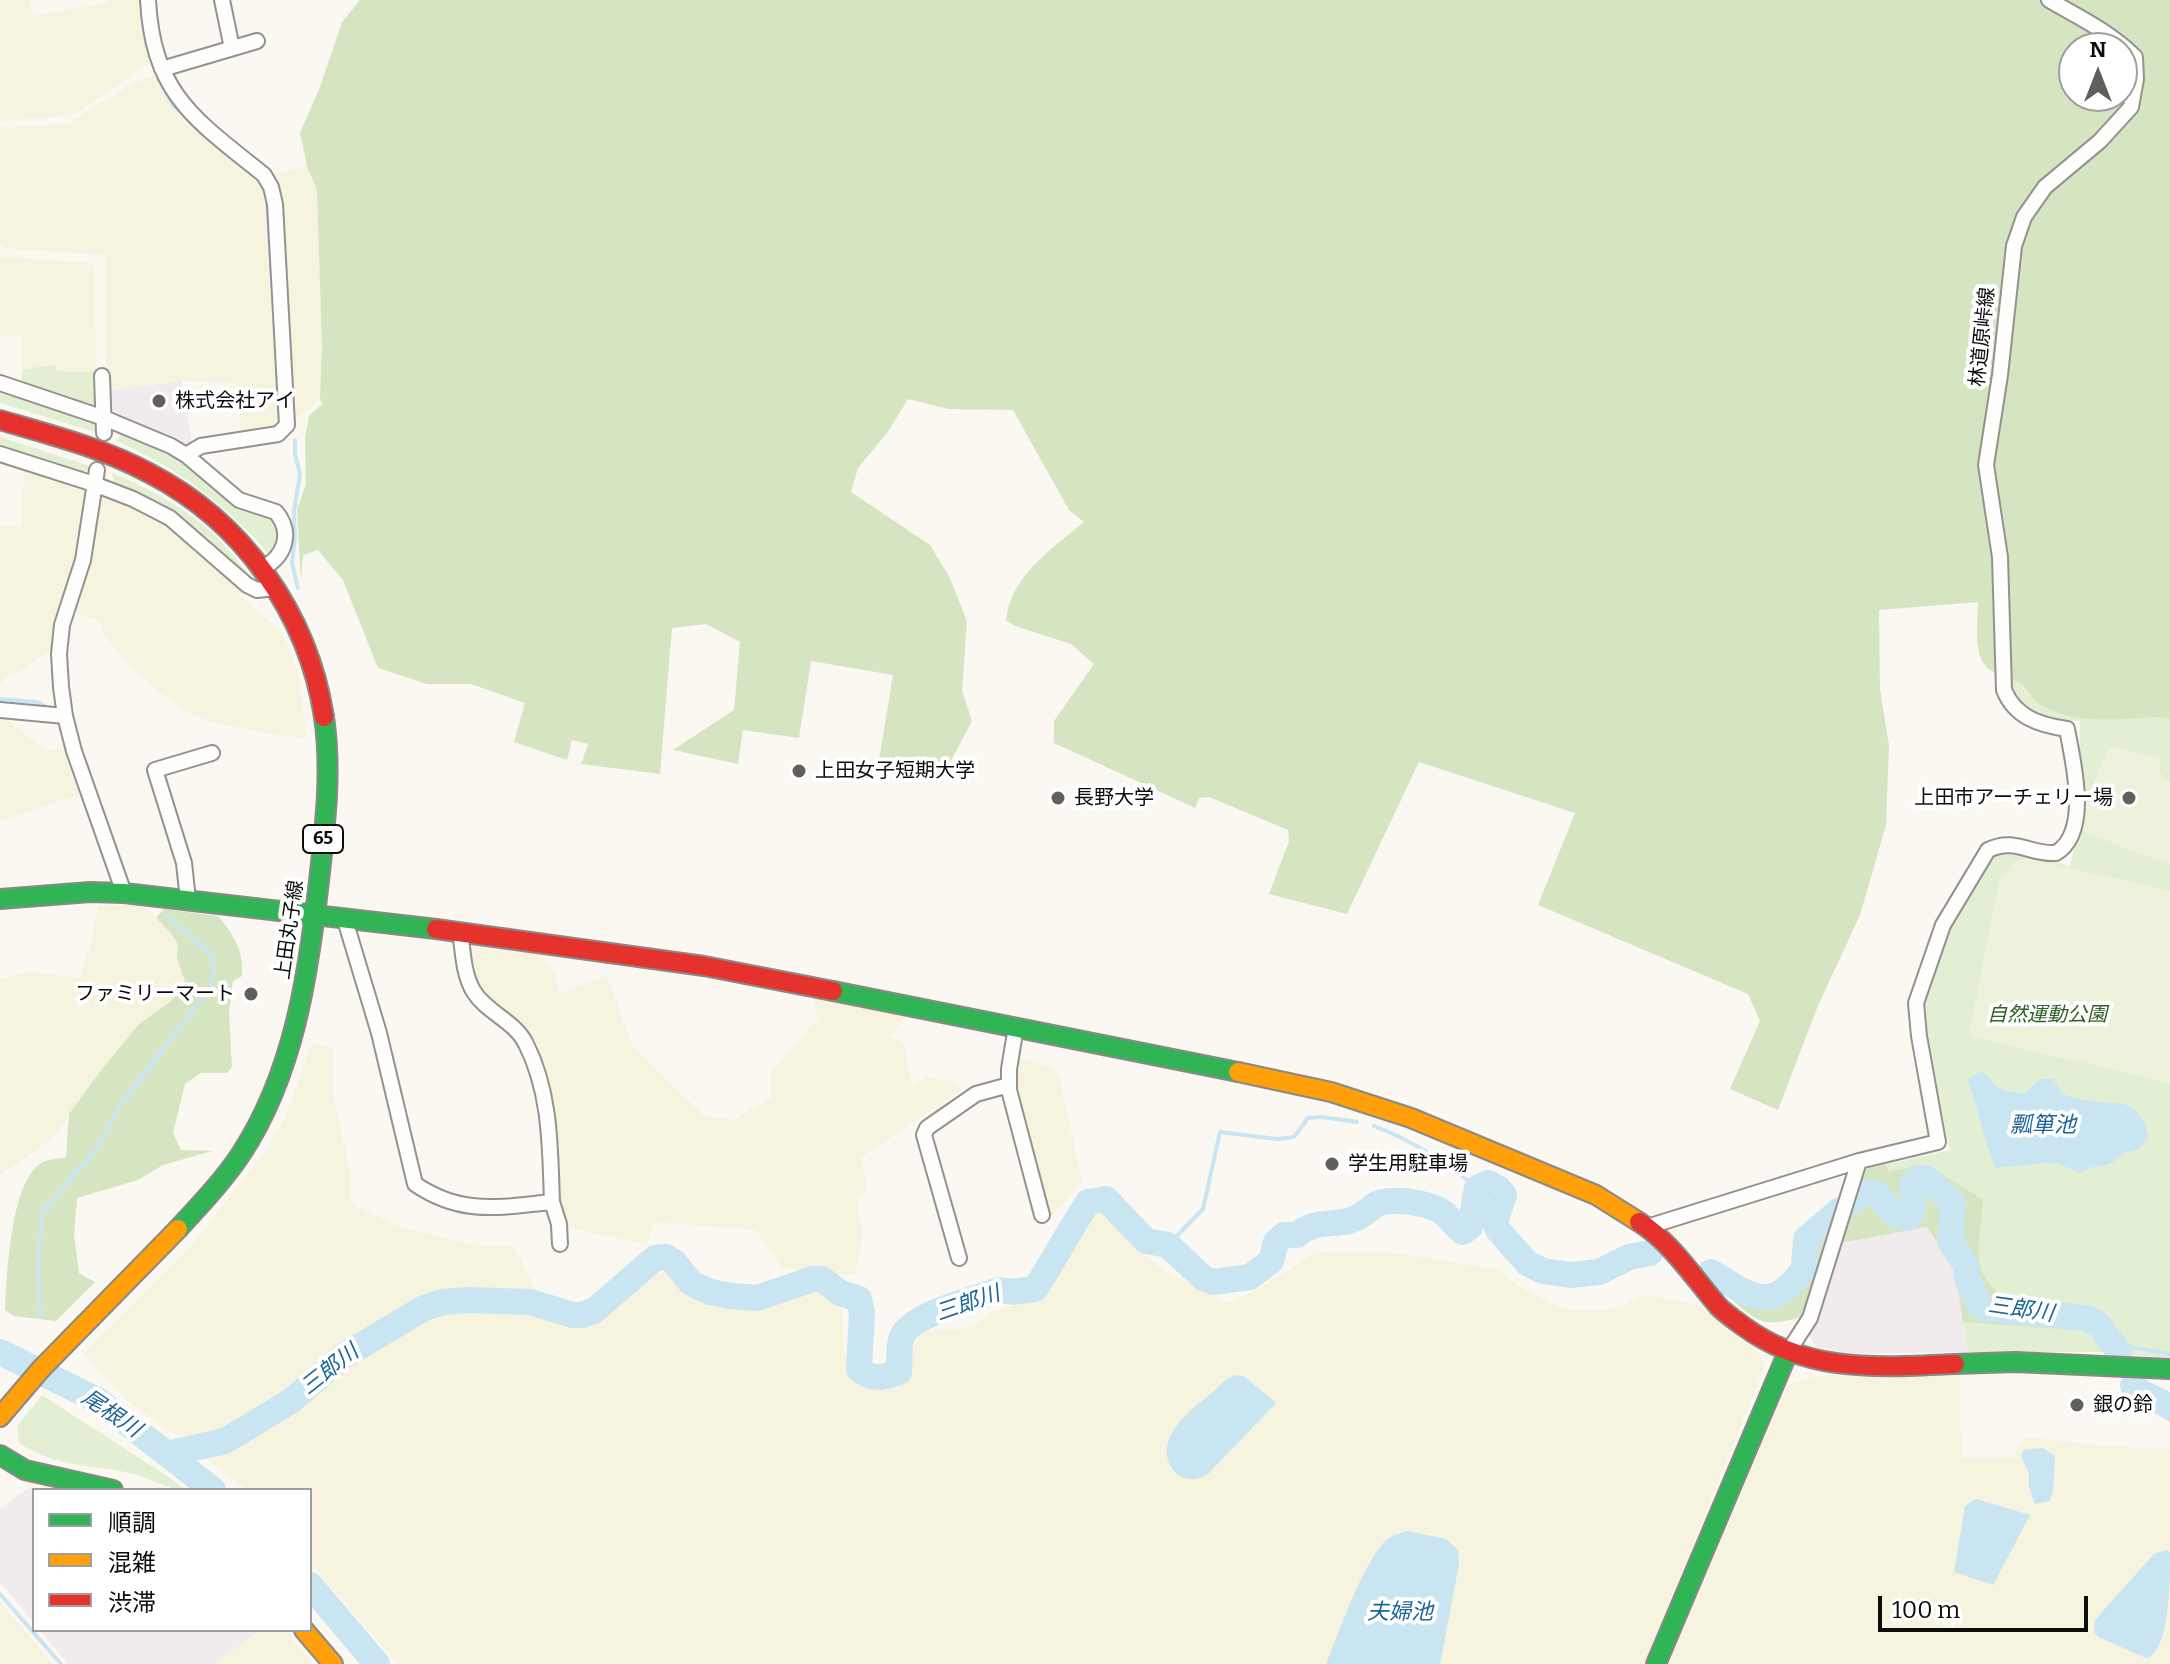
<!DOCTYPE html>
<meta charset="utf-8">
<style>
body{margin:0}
#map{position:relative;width:2170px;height:1664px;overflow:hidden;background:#faf8f1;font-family:Bitter,"Noto Sans JP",serif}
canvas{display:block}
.legend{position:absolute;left:32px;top:1488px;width:280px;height:144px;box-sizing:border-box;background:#fff;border:2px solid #9e9e9e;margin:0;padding:10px 14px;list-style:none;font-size:24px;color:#0c0c0c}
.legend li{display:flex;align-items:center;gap:16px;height:40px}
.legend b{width:40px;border:2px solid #9e9e9e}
.north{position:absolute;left:2058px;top:32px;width:80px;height:80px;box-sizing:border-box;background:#fff;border:2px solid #9e9e9e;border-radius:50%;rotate:0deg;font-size:22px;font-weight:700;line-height:32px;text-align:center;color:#0c0c0c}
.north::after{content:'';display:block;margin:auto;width:28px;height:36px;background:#5f5f5c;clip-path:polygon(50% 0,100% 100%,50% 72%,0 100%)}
.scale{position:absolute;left:1878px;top:1596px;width:210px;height:36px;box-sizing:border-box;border:4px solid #0c0c0c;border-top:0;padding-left:10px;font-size:24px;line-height:28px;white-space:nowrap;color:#0c0c0c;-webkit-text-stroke:6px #fff;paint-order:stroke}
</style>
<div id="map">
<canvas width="2170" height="1664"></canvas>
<ul class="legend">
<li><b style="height:10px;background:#30b455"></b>順調</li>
<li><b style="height:10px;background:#ff9f0a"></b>混雑</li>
<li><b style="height:10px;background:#e5322d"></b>渋滞</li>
</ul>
<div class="north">N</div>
<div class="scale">100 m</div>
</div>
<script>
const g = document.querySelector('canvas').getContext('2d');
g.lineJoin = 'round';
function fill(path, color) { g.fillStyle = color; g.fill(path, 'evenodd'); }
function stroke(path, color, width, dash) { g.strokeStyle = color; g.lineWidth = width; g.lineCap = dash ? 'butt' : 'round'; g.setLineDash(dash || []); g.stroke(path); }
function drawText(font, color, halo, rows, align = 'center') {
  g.font = font + ' Bitter,"Noto Sans JP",serif'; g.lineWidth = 8; g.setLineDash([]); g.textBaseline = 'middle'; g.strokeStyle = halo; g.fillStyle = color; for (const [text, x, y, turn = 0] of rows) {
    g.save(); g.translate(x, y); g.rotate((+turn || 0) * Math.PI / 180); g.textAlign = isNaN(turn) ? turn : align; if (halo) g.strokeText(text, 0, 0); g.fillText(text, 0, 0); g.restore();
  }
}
fill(new Path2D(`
 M182 381 192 443 179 444 113 414 110 390Z
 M1927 1227 1955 1268 1968 1352 1857 1354 1815 1347 1809 1333 1840 1243Z
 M30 1487 39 1490H34V1623L0 1582V1509Z
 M40 1630H260L215 1664H68Z`), '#f1ebee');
fill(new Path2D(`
 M0 0H29L33 16 108 3 109 0H143L146 36 150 56 149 63 82 109 66 116 0 121Z
 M155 75 172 106 210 142 248 171 264 192 278 418 282 426 242 436 236 385 231 382 182 381 110 390 105 358V255L5 248 0 244V128L68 124 133 84Z
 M307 166 317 190 322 346 320 399 294 420 279 188 272 174Z
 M0 257 88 263 94 266 96 372 56 371 55 365 22 370 23 337 0 336Z
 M25 466 90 490 80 559 54 647 24 669 4 678 0 685V526H21Z
 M102 491 168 522 238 582 240 596 278 629 288 645 298 674 307 738 265 733 212 722 189 713 156 690 129 665 103 633 100 621 71 612 96 494Z
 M0 714 46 751 62 747 79 794 0 821Z
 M142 904 171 933 178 944 177 959 185 981 180 991 170 1002 139 1024 102 1069 54 1137 0 1175V980L28 972 80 978 91 942 98 906Z
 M468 947 537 954 555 972 559 994 607 976 633 1047 704 1116 733 1120 771 1098V1072L818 1019 813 995 907 1014 890 1036 904 1045 912 1085 927 1077 955 1082 961 1090 861 1157 867 1188 856 1200 863 1234 855 1275 782 1268 756 1230 655 1222 646 1245 566 1226 560 1200V1152L551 1106 530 1035 479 990 475 982 477 972Z
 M312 1043 333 1048V1094L351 1176V1204L405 1229 480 1246H514L537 1293 535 1298 452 1296 422 1302 342 1349 287 1397 236 1428 198 1440 174 1434 126 1400 84 1354 192 1245 267 1149 285 1118Z
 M1018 1057 1053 1069 1059 1076 1082 1182 1048 1220 1016 1092Z
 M1099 1210H1108L1138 1248 1158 1268 1229 1303 1261 1287 1317 1252 1396 1253 1498 1270 1522 1288 1562 1309 1595 1311 1619 1308 1643 1295 1703 1306 1730 1331 1761 1355 1765 1366 1644 1664H398L310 1563V1490H247L205 1457 292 1406 343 1362 425 1313 444 1309 530 1306 579 1321H591L609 1311 654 1274 665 1272 675 1274 691 1295 706 1299 757 1302 817 1284 842 1303 844 1351 858 1378 884 1390 897 1387 910 1379 911 1359 915 1344 924 1333 936 1329 957 1330 974 1325 993 1311 1029 1302 1044 1292 1061 1270 1070 1246 1081 1226 1090 1214Z
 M1960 1373 1961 1458H2013L2020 1443 2027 1437 2103 1446 2170 1449V1664H1669L1787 1386 1811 1377 1833 1375 1881 1378Z
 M0 1602 53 1664H0Z
 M260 1630H284L313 1664H215Z`), '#f6f3de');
fill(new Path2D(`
 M2170 271V1358L2096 1352H1968L1955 1268 1927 1227 1840 1243 1862 1170 1950 1150 1923 1025 1922 1004 1948 928 1992 856C2016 845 2045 862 2070 866L2078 831 2080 721C2038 717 2034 720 2009 684Z
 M56 364V371L96 372 99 401 92 407 21 384 22 370Z
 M0 393 95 423V432L0 403Z
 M121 434 168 453 271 518C282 532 280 541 271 556 227 506 178 468 117 441Z
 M0 437 90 466 89 470 82 471 0 445Z
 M112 473C165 495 216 525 248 575 225 564 210 542 191 525 168 506 141 493 114 483Z
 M42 1395 170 1478 186 1490C167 1490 151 1478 133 1474 90 1463 59 1469 19 1443L17 1426Z`), '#e3efd2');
fill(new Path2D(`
 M360 0H2170V719L2160 717C2120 718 2073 727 2038 703 2032 698 2028 689 2022 684 2014 678 2002 676 1993 672 1971 660 1978 624 1978 602L1879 610 1880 689 1889 746 1886 825 1860 915 1817 1008 1778 1110 1730 1089 1760 1021 1748 994 1538 905 1575 813 1419 762 1347 914 1269 894 1289 841 1288 830 1209 797 1199 798 1195 808 1054 743V721L1094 664 1071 644 1015 626 1006 620C1011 575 1052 549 1084 522L1069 510 1013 410 949 409 908 399 887 433 858 468 851 492 930 545 949 576 967 621 962 691 972 721 944 774 937 768 879 760 893 675 811 661 799 738 743 730 738 764 673 750 734 710 740 642 706 624 672 628 660 774 581 764 588 744 572 740 567 760 514 742 525 703 471 684H427L378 668 343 580 318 550 303 555 301 582 297 509 306 484 305 438 309 416 322 404 320 399 322 346 317 190 307 166 300 133 320 87 342 22ZM2074 48H2122V96H2074Z
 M164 909 218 916C234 935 244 951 242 976L233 981 229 1011 232 1067 227 1073H201L185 1084 173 1133 181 1150 212 1151 163 1165 138 1180 77 1198 74 1234 79 1273 95 1282 56 1321 14 1316 5 1310C7 1276 10 1183 41 1163 47 1159 59 1159 66 1157L69 1114 102 1069 139 1024 170 1002 185 981 177 959 178 944 171 933 156 918Z
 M1886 1164 1888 1172 1915 1166 1931 1167 1983 1200C1982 1219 1978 1238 1979 1257 1982 1303 2038 1306 2073 1313V1330L1963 1322 1955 1268 1927 1227 1840 1243 1862 1170Z
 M1840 1202 1805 1316C1793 1319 1778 1324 1766 1322 1743 1318 1714 1278 1699 1261 1709 1265 1721 1268 1730 1272 1757 1286 1763 1306 1793 1277L1796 1240 1800 1234Z
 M2140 1385 2170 1401V1422L2123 1394Z`), '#d5e5c1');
fill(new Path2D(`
 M2110 746 2160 758 2159 771 2170 783V865L2081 831V813Z
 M2026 858 2170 891V1083L1969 1036 1999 881 2012 863Z`), '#edf2dc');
fill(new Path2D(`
 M1981 1071C1988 1075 1990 1081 1996 1086 2003 1092 2015 1091 2024 1094L2040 1079H2053C2056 1083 2060 1091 2064 1094 2064 1095 2075 1098 2076 1098 2112 1110 2136 1088 2149 1137L2138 1149 2126 1152 2110 1164 2089 1168 2080 1173 2059 1164 2047 1163 1997 1168 1993 1163 1968 1080Z
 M1237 1375 1245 1377 1276 1403 1208 1474C1185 1490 1161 1467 1168 1443 1174 1422 1196 1405 1212 1393 1221 1386 1225 1377 1237 1375Z
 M2043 1448 2055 1456 2053 1491 2050 1501 2035 1504 2029 1488V1474L2021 1456 2023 1450Z
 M1976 1499 2030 1515 1993 1585 1954 1572 1965 1506Z
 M1407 1531 1446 1539 1458 1550 1459 1564 1440 1664H1326C1341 1628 1359 1572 1384 1542 1391 1535 1398 1534 1407 1531Z
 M2166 1550 2170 1552C2170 1578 2170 1654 2146 1658L2100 1638 2094 1632 2095 1620 2154 1554Z`), '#c9e5f2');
stroke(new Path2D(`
 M158 78 173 105 214 143
 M267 200 272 279
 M295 440V454L300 474 294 511 295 537 292 563 298 588
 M0 699 37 702 50 709
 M1374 1126C1413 1141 1445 1161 1477 1188
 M1168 1245 1203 1209 1220 1132 1277 1139 1294 1137 1308 1118 1322 1117 1357 1122
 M40 1315 38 1252 43 1211 99 1146 120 1105 210 988 214 972 212 956 166 915
 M2114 1344 2170 1354
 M0 1594 61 1664`), '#c9e5f2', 4);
stroke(new Path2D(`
 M1851 1202 1861 1194 1874 1192 1896 1215 1907 1218 1913 1211 1912 1184 1917 1178H1925L1953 1203 1950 1241 1965 1264 1968 1281 1979 1305 1988 1309 2086 1318 2098 1324 2119 1352
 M1711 1272C1749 1295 1772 1316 1804 1268L1806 1239 1840 1210
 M0 1352 99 1401 213 1490
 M2133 1385 2142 1393 2170 1406
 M167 1454 225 1441 291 1401 342 1357 424 1308 443 1302 468 1300 530 1302 573 1315H582L595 1310 655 1258 666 1257 674 1262 691 1283 710 1292 732 1296 757 1298 813 1279H822L840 1293 859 1299 862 1313 859 1369C871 1380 884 1378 899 1372 900 1362 898 1350 901 1340 906 1315 976 1299 999 1290L1012 1292 1035 1289C1054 1260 1069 1231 1088 1202L1106 1199 1146 1241 1168 1245 1203 1278 1213 1282 1250 1277 1271 1261 1276 1242 1284 1235H1297C1313 1221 1330 1225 1349 1221 1362 1217 1365 1212 1375 1205 1390 1196 1434 1203 1446 1215 1454 1222 1453 1225 1463 1232L1470 1227 1477 1188 1488 1183 1499 1189 1504 1195 1495 1222 1498 1230 1527 1263 1543 1271 1570 1275 1599 1272 1629 1257 1650 1253
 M310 1585 377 1664`), '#c9e5f2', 26);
const street = new Path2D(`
 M148 0C153 95 196 120 264 175L271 187 275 204 287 425 278 434 201 446 186 455
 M222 0 232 48
 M162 69 257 41
 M102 376 104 433
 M0 383 104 418 171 446 186 455 239 500 276 512C293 533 285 556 263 568
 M0 454 94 484 133 499 170 518 247 585 257 590 276 588
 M97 470 83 560 62 625 59 654 61 687 65 716 74 751 124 893
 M0 710 65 716
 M188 900 184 863 155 770 212 753
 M345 920 379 1033 415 1184C462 1216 500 1207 552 1202 550 1149 551 1093 526 1044 515 1021 487 1013 474 992 463 975 463 950 460 931
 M1016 1027 1009 1069V1090L1042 1215
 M552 1202 559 1224 560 1244
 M1647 1227 1859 1161 1938 1142 1919 1036 1916 1003 1943 925 1988 850C2016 837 2030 855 2056 853 2091 832 2073 762 2067 729 2039 725 2015 717 2004 690L2000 557 1986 465 2000 375 2014 246 2024 217 2045 187 2100 141 2131 107 2136 79 2135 57C2110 32 2080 18 2049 0
 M959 1258 924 1135 927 1128 976 1094 1009 1085
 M1788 1352 1810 1318 1859 1161`);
const fast = new Path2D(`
 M0 899 90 892 124 893 436 929
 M833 991 1238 1072
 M178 1229C200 1205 223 1181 241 1154 294 1073 308 976 319 881 325 827 332 771 324 717
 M1955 1364 2015 1362 2170 1369
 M0 1455 25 1470 113 1490
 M1656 1664 1788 1352`);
const slow = new Path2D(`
 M1238 1072 1331 1092 1411 1118 1596 1195 1639 1222
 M0 1417 41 1369 178 1229
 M304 1630 333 1664`);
const jam = new Path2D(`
 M0 420C51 435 103 448 149 473 243 521 308 614 324 717
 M436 929 704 966 833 991
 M1639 1222C1671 1242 1694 1278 1719 1307 1726 1314 1735 1320 1743 1326 1808 1374 1879 1367 1955 1364`);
stroke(street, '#93928f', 18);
stroke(fast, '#8a8986', 22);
stroke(slow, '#8a8986', 22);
stroke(jam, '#8a8986', 22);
stroke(street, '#fefefd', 14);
stroke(fast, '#30b455', 18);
stroke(slow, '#ff9f0a', 18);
stroke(jam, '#e5322d', 18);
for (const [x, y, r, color] of [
 [159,401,8,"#5f5f5c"],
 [799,771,8,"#5f5f5c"],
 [1058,798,8,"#5f5f5c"],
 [2129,798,8,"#5f5f5c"],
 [251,994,8,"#5f5f5c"],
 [1332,1164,8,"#5f5f5c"],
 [2077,1405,8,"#5f5f5c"]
]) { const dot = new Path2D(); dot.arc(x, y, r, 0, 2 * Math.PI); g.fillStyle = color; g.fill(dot); stroke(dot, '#fff', 3); }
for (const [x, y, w] of [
 [323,839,40]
]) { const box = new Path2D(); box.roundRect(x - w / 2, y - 14, w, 28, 6); g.fillStyle = '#fff'; g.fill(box); stroke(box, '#0c0c0c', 2); }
drawText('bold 18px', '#0c0c0c', null, [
 ["65",323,839]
]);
drawText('20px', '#0c0c0c', '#fff', [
 ["林道原峠線",1983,337,-84],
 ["上田丸子線",290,930,-82]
]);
drawText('20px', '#0c0c0c', '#fff', [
 ["株式会社アイ",175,401],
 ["上田女子短期大学",815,771],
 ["長野大学",1074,798],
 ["上田市アーチェリー場",2113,798,"right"],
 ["ファミリーマート",235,994,"right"],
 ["学生用駐車場",1348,1164],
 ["銀の鈴",2093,1405]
], 'left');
drawText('italic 20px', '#2f6120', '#fff', [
 ["自然運動公園",2047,1015]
]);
drawText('italic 22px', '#1c6598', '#fff', [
 ["瓢箪池",2043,1126],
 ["三郎川",968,1304,-19],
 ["三郎川",2021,1310,8],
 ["三郎川",330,1370,-38],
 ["尾根川",111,1414,34],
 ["夫婦池",1400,1613]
]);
</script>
